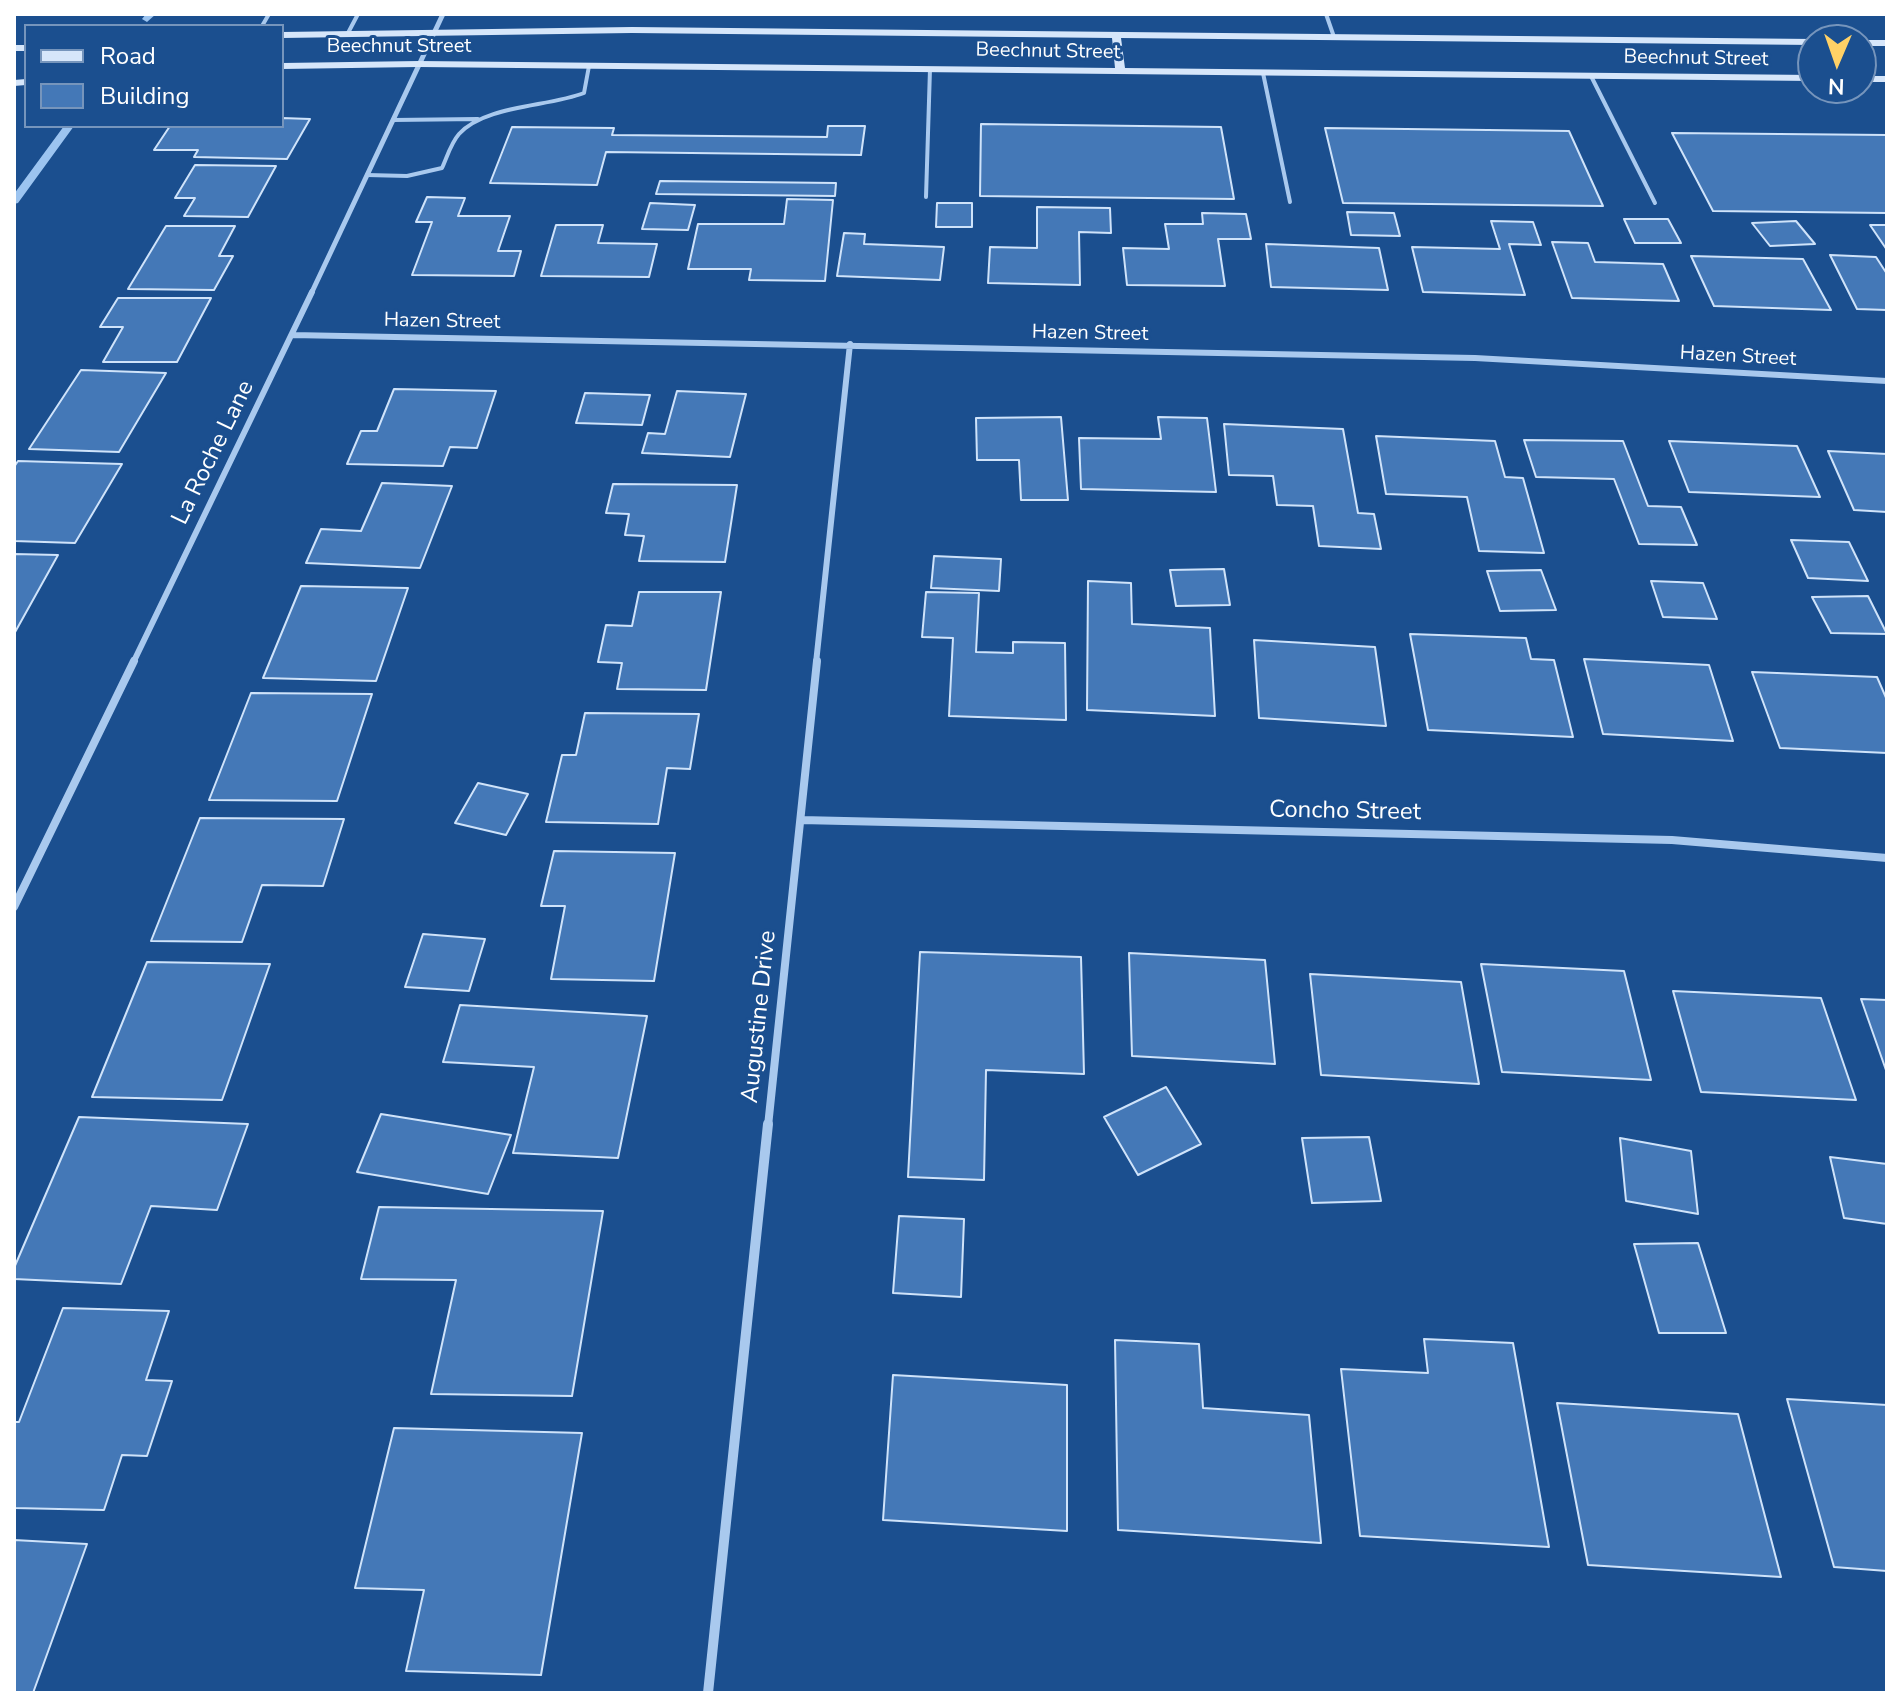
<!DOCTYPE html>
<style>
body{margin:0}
#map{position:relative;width:1901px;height:1707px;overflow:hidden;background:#1b4f8f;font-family:"Nunito Sans",sans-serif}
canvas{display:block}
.frame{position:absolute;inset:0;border:16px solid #fff;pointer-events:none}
.legend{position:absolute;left:24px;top:24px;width:260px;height:104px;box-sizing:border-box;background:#1b4f8f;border:2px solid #7695bc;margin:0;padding:10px 14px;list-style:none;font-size:24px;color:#fff}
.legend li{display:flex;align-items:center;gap:16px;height:40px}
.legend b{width:40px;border:2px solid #7695bc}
.north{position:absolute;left:1797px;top:24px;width:80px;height:80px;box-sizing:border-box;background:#1b4f8f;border:2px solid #7695bc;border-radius:50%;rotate:182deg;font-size:22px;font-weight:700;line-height:32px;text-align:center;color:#fff}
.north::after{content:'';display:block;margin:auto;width:28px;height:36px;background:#ffd166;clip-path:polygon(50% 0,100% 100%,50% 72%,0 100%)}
</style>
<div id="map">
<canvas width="1901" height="1707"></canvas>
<div class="frame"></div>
<ul class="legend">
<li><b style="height:10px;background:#d6e6fa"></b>Road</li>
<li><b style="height:22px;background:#4478b7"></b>Building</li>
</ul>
<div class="north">N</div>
</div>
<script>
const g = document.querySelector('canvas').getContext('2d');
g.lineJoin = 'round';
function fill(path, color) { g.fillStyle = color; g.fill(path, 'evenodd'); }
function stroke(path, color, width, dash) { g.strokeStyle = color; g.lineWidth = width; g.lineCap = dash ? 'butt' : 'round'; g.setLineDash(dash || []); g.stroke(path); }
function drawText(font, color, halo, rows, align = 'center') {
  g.font = font + ' "Nunito Sans",sans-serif'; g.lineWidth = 6; g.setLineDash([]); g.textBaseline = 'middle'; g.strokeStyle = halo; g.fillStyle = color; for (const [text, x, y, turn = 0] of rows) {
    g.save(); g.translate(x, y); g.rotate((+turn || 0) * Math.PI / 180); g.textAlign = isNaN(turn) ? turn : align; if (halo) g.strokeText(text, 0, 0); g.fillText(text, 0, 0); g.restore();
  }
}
fill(new Path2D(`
 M146 14H156L147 22 142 19Z
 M64 126H74L18 203 14 204V194Z`), '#9cc4f0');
const building = new Path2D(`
 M282 118 310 119 287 159 194 157 198 150H154L170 126H282Z
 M981 124 1221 127 1234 199 980 196Z
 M828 126H865L861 155 606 152 597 185 490 183 512 127 614 128 612 135 827 137Z
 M1325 128 1569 131 1603 206 1343 203Z
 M1672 133 1887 135V213L1713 211Z
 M195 165 276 166 248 217 184 216 195 198H175Z
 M660 181 836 183 835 196 656 194Z
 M427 197 465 198 458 216H510L498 251H521L514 276 412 275 432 222H416Z
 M787 199 833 200 825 281 749 280 751 269H688L698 224H784Z
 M650 203 695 205 688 230 642 229Z
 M937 203H972V227H936Z
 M1037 207 1110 208 1111 233 1079 232 1080 285 988 283 990 247 1037 248Z
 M1347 212 1394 213 1400 236 1351 235Z
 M1202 213 1246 214 1251 239H1218L1225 286 1127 285 1123 248 1169 249 1165 224H1203Z
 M1624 219H1668L1681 243H1635Z
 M1491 221 1533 222 1541 245 1509 244 1525 295 1423 292 1412 247 1500 249Z
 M1796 221 1815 244 1770 246 1752 223Z
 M556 225H603L598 243 657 244 649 277 541 276Z
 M1870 225H1887V250Z
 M166 226H235L219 256H233L214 290 128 289Z
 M844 233 865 234 864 244 944 247 940 280 837 276Z
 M1552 242 1588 243 1595 262 1663 264 1679 301 1572 298Z
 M1266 244 1379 248 1388 290 1271 287Z
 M1830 255 1876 257 1887 274V310L1857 309Z
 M1691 256 1803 259 1831 310 1714 306Z
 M118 298H211L177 362H103L123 327H100Z
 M81 370 166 373 119 452 29 449Z
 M394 389 496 391 477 448 450 447 443 466 347 464 361 431H377Z
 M677 391 746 394 730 457 642 453 648 433 665 434Z
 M585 393 650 395 642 425 576 423Z
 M1061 417 1068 500H1021L1019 460H977L976 418Z
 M1158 417 1207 418 1216 492 1081 489 1079 438 1161 439Z
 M1224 424 1343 429 1358 513 1374 514 1381 549 1319 546 1313 506 1277 505 1273 476 1229 475Z
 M1376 436 1495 441 1505 477 1523 478 1544 553 1479 551 1467 497 1386 494Z
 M1524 440 1623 441 1648 506 1681 507 1697 545 1639 544 1614 479 1536 477Z
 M1669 441 1797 446 1820 497 1689 492Z
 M1828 451 1887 454V512L1854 510Z
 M18 461 122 464 75 543 14 541V467Z
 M382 483 452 486 420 568 306 563 321 529 361 531Z
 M613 484 737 485 725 562 639 561 644 536 625 535 629 514 606 513Z
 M1791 540 1849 542 1868 581 1808 578Z
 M14 554 58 555 14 634Z
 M934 556 1001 559 999 591 931 588Z
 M1224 569 1230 605 1176 606 1170 570Z
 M1541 570 1556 610 1500 611 1487 571Z
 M1088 581 1131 583 1132 624 1210 628 1215 716 1087 710Z
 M1651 581 1703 583 1717 619 1663 617Z
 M301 586 408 588 376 681 263 678Z
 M639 592H721L706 690 617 689 622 663 598 662 606 625 632 626Z
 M926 592 979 593 976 652 1013 653V642L1065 643 1066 720 949 716 953 638 922 637Z
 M1868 596 1887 634 1831 633 1812 597Z
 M1410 634 1526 638 1531 659 1554 660 1573 737 1428 730Z
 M1254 640 1375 647 1386 726 1259 718Z
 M1584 659 1709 665 1733 741 1603 734Z
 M1752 672 1877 677 1887 700V753L1780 748Z
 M251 693 372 694 337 801 209 800Z
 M585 713 699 714 690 769 667 768 658 824 546 822 562 755H576Z
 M478 783 528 794 506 835 455 823Z
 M200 818 344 819 323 886 262 885 242 942 151 941Z
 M554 851 675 853 654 981 551 979 565 906H541Z
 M423 934 485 939 469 991 405 987Z
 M920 952 1081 957 1084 1074 986 1070 984 1180 908 1177Z
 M1129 953 1265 960 1275 1064 1132 1056Z
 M147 962 270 964 222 1100 92 1097Z
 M1481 964 1624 971 1651 1080 1502 1072Z
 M1310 974 1461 982 1479 1084 1321 1075Z
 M1673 991 1821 998 1856 1100 1701 1092Z
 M1861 999 1887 1000V1073Z
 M460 1005 647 1016 618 1158 513 1153 534 1067 443 1062Z
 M1166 1087 1201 1144 1138 1175 1104 1117Z
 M381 1114 511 1135 488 1194 357 1172Z
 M79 1117 248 1124 217 1210 151 1206 121 1284 14 1279V1268Z
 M1369 1137 1381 1201 1312 1203 1302 1138Z
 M1620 1138 1691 1151 1698 1214 1626 1201Z
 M1830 1157 1887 1164V1224L1844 1218Z
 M379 1207 603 1211 572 1396 431 1394 456 1280 361 1279Z
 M899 1216 964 1219 961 1297 893 1293Z
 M1698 1243 1726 1333H1659L1634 1244Z
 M63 1308 169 1311 146 1380 172 1381 147 1456 122 1455 104 1510 14 1508V1422H19Z
 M1424 1339 1513 1343 1549 1547 1360 1536 1341 1369 1428 1373Z
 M1115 1340 1199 1344 1203 1408 1309 1415 1321 1543 1118 1530Z
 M893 1375 1067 1385V1531L883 1520Z
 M1787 1399 1887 1405V1571L1834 1567Z
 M1557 1403 1738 1414 1781 1577 1588 1565Z
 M394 1428 582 1433 541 1675 406 1671 424 1590 355 1588Z
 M14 1540 87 1544 33 1693H14Z`);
fill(building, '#4478b7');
stroke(building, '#cfe3fa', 2);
stroke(new Path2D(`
 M1326 14 1334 37
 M262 26 269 14
 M348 33 358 14
 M1263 73 1290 202
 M1591 76 1655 203
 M393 120 478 119
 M367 175 407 176 442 168C447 157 451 143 459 134 485 105 548 107 584 93L589 66
 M926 197 930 69`), '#a9c9ee', 4);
stroke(new Path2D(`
 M311 294 443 14`), '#a9c9ee', 5);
stroke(new Path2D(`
 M292 335 1475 358 1887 381
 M133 663 312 292
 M816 663 850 344`), '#a9c9ee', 6);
stroke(new Path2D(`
 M801 820 1672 840 1887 858
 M14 907 134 661
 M768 1126 817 661`), '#a9c9ee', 8);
stroke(new Path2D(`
 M708 1693 768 1124`), '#a9c9ee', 10);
fill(new Path2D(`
 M632 27 1813 39 1816 40H1813V45L1121 38 1125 68 1813 75V81L419 67 282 69V63L419 61 1115 68 1112 38 632 33 282 38V32Z
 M1861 40H1887V46H1861Z
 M14 45H26V51H14Z
 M1861 76H1887V82H1861Z
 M26 79V85L14 86V80Z`), '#d6e6fa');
drawText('20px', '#fff', '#1b4f8f', [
 ["Beechnut Street",399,47],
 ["Beechnut Street",1048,52,1],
 ["Beechnut Street",1696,59,1],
 ["Hazen Street",442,322,1],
 ["Hazen Street",1090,334,1],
 ["Hazen Street",1738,357,3]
]);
drawText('24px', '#fff', '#1b4f8f', [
 ["La Roche Lane",214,453,-64],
 ["Concho Street",1345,812,1],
 ["Augustine Drive",760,1017,-84]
]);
</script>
